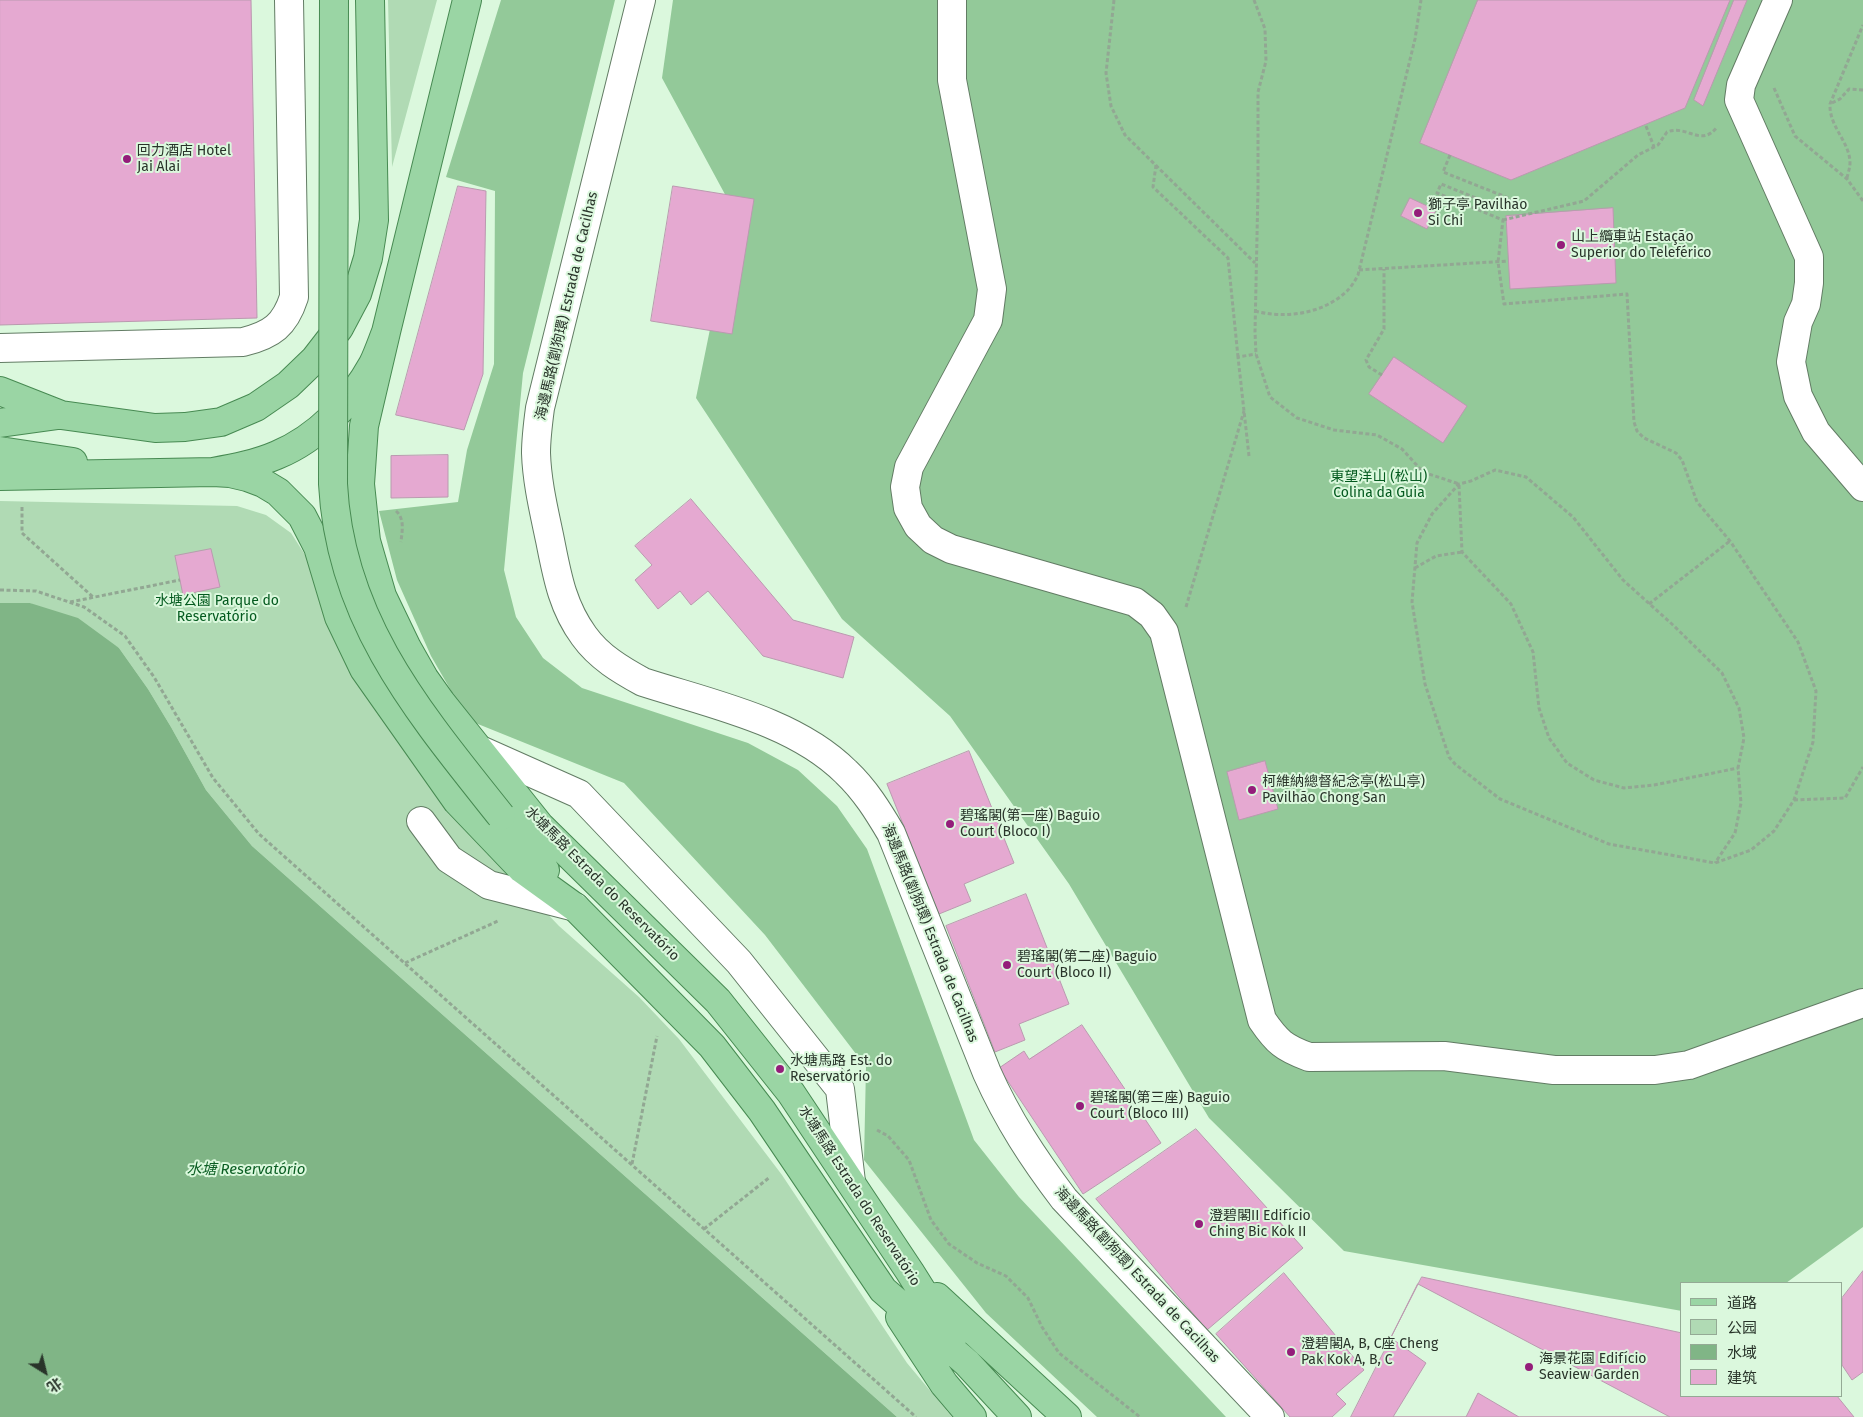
<!DOCTYPE html>
<meta charset="utf-8">
<style>
body{margin:0}
#map{position:relative;width:1863px;height:1417px;overflow:hidden;background:#dbf8dd;font-family:"Fira Sans","Noto Sans SC",sans-serif}
canvas{display:block}
.legend{position:absolute;left:1680px;top:1282px;width:162px;height:115px;box-sizing:border-box;background:#dbf8dd;border:1px solid #94aa95;margin:0;padding:6px 9px;list-style:none;font-size:15px;color:#29342a}
.legend li{display:flex;align-items:center;gap:10px;height:25px}
.legend b{width:25px;border:1px solid #94aa95}
.north{position:absolute;left:20px;top:1347px;width:50px;height:50px;-webkit-text-stroke:4px #dbf8dd;paint-order:stroke;rotate:144deg;font-size:14px;font-weight:700;line-height:20px;text-align:center;color:#29342a}
.north::after{content:'';display:block;margin:auto;width:18px;height:22px;background:#29342a;clip-path:polygon(50% 0,100% 100%,50% 72%,0 100%)}
</style>
<div id="map">
<canvas width="1863" height="1417"></canvas>
<ul class="legend">
<li><b style="height:6px;background:#9ad5a4"></b>道路</li>
<li><b style="height:14px;background:#b0dab4"></b>公园</li>
<li><b style="height:14px;background:#80b586"></b>水域</li>
<li><b style="height:14px;background:#e5a9d1"></b>建筑</li>
</ul>
<div class="north">北</div>
</div>
<script>
const g = document.querySelector('canvas').getContext('2d');
g.lineJoin = 'round';
function fill(path, color) { g.fillStyle = color; g.fill(path, 'evenodd'); }
function stroke(path, color, width, dash) { g.strokeStyle = color; g.lineWidth = width; g.lineCap = dash ? 'butt' : 'round'; g.setLineDash(dash || []); g.stroke(path); }
function drawText(font, color, halo, rows, align = 'center') {
  g.font = font + ' "Fira Sans","Noto Sans SC",sans-serif'; g.lineWidth = 4; g.setLineDash([]); g.textBaseline = 'middle'; g.strokeStyle = halo; g.fillStyle = color; for (const [text, x, y, turn = 0] of rows) {
    g.save(); g.translate(x, y); g.rotate((+turn || 0) * Math.PI / 180); g.textAlign = isNaN(turn) ? turn : align; if (halo) g.strokeText(text, 0, 0); g.fillText(text, 0, 0); g.restore();
  }
}
fill(new Path2D(`
 M388 0H437L392 167V166Z
 M0 501 237 506 266 515 291 533 512 877 559 926 639 997 679 1039 782 1175 907 1363 952 1417H897L252 846 206 790 171 727 148 689 119 648 30 603H0Z`), '#b0dab4');
fill(new Path2D(`
 M501 0H615L523 373 504 570 516 617 543 658 582 688 748 743 798 770 837 806 867 849 974 1140 1019 1197 1226 1417H1097L986 1313 864 1160 866 1067 765 935 624 783 468 720 431 656 397 580 379 511 458 502 467 450 494 364 495 191 446 177Z
 M673 0H1863V1227L1786 1283H1682V1311L1344 1251 1209 1118 1069 884 950 716 842 619 696 398 734 211 662 78Z`), '#93c999');
fill(new Path2D(`
 M0 603H30L78 618 119 648 148 689 171 727 206 790 252 846 897 1417H0Z`), '#80b586');
const building = new Path2D(`
 M0 0H251L257 318 0 325Z
 M1478 0H1730L1685 108 1511 180 1420 143Z
 M1734 0H1747L1703 106 1694 100Z
 M458 186 486 191 483 374 464 430 396 415Z
 M673 186 754 199 732 334 651 321Z
 M1410 198 1436 210 1427 229 1401 216Z
 M1613 208 1616 283 1510 289 1506 216Z
 M1394 357 1467 406 1443 443 1369 394Z
 M448 455V497L391 498V456Z
 M691 499 793 620 854 637 843 678 763 656 708 591 691 605 680 591 658 609 635 580 652 565 635 546Z
 M211 549 220 587 183 595 175 556Z
 M969 751 1014 863 964 884 971 901 939 914 887 784Z
 M1265 761 1278 809 1239 820 1227 772Z
 M1026 894 1069 1004 1019 1024 1025 1040 995 1052 946 926Z
 M1082 1025 1161 1143 1083 1194 999 1068 1024 1051 1029 1059Z
 M1196 1129 1303 1248 1207 1330 1096 1199Z
 M1863 1271V1372L1852 1380 1842 1365V1298Z
 M1284 1273 1364 1370 1336 1394 1346 1404 1332 1417H1290L1216 1334Z
 M1422 1277 1682 1333V1396H1837L1854 1417H1351Z
 M1418 1284 1670 1417H1519L1478 1393 1466 1417H1393L1426 1363 1391 1338Z`);
fill(building, '#e5a9d1');
stroke(building, '#ba9aaf', 1);
const minor = new Path2D(`
 M641 0 540 408C538 423 536 438 536 453 537 483 544 511 550 540 557 575 562 606 584 636 599 657 621 670 643 682 711 704 795 721 846 772 865 790 878 811 891 833L987 1073C1008 1120 1033 1158 1064 1199L1270 1417
 M952 0V80L992 289 988 320 909 467 905 487 908 508 918 526 933 540 951 549 1135 602 1152 615 1164 632 1262 1020C1277 1042 1284 1048 1309 1057L1444 1056 1554 1070H1655L1689 1065 1863 1003
 M1778 0 1741 85 1739 100 1809 257V283L1806 304 1798 322 1791 362 1798 396 1816 432 1863 487
 M0 348 243 342C272 335 285 325 294 297L289 0
 M478 749 579 794 739 962 840 1089 851 1182
 M421 821 449 859 489 885 575 907`);
const major = new Path2D(`
 M386 332 364 426 360 484 366 541 382 596 407 648 424 678 441 702 540 826 718 1001 791 1093 910 1272 952 1339
 M0 391 61 415 155 428 185 427 221 422 256 407 288 385 315 359 339 328 357 294 368 258 374 220 370 0
 M0 423 58 415
 M0 451 73 462
 M213 472 230 473 247 477 263 483 278 492 302 516 318 547 339 617 364 669 457 801 522 869 576 908 712 1046 762 1111 883 1290 967 1363 1017 1417
 M0 476 213 472C235 468 256 464 277 455 318 438 352 402 373 364 378 354 382 342 386 332L467 0
 M501 816 545 870
 M937 1297 1067 1417
 M900 1317 944 1384 972 1417`);
stroke(minor, '#627c64', 30);
stroke(major, '#478a52', 30);
stroke(new Path2D(`
 M1114 0 1106 73 1111 106 1125 135 1255 263
 M1254 0 1265 29 1266 61 1258 92V189L1255 332 1256 354 1270 397 1297 418 1334 430 1377 435 1402 449 1423 472 1459 484
 M1774 88 1795 136 1847 179 1863 201
 M1832 103 1840 99 1849 89 1863 90
 M1646 126 1654 147
 M1450 155 1443 172 1511 199 1506 210 1441 184 1437 193 1503 220 1498 262 1504 304 1627 294 1634 422 1637 431 1644 438 1676 453 1682 460 1697 502 1730 541 1798 642 1816 691 1813 742 1794 800 1774 831 1751 850 1715 863 1609 844 1500 799 1455 764 1449 757 1425 684 1412 602 1417 543 1432 514 1459 484 1471 481 1495 470 1526 477 1573 517 1623 580 1673 625 1722 673 1739 708 1744 738 1738 768 1741 803 1735 833 1715 863
 M1156 165 1153 187 1228 258 1238 357
 M1847 178C1848 173 1850 168 1850 163 1850 142 1829 127 1830 104L1863 25
 M1503 220 1584 201 1638 155 1658 145 1667 132C1687 124 1701 148 1717 127
 M1359 270 1508 261
 M1255 311C1285 319 1323 314 1347 291 1351 287 1355 281 1358 275L1415 39 1421 0
 M1382 375 1369 367 1366 360 1384 329V269
 M1249 456 1238 357 1256 354
 M1459 485 1462 552 1511 604 1533 652 1539 708 1549 738 1567 763 1594 780 1624 788 1654 785 1738 768
 M22 507V533L93 597
 M396 511C405 519 402 531 401 542
 M1415 568 1436 556 1462 552
 M0 590 36 591 84 607 125 636 154 677 213 778 259 834 916 1417
 M70 602 180 580
 M1649 604 1730 541
 M1186 607 1244 411
 M1794 800 1845 798 1863 767
 M405 963 498 921
 M877 1130 888 1136 909 1160 931 1220 949 1244 977 1263 1006 1276 1028 1298 1042 1327 1059 1353 1140 1417
 M632 1164 657 1036
 M704 1229 770 1177`), '#92a793', 3, [4, 2.5]);
stroke(minor, '#fff', 28);
stroke(major, '#9ad5a4', 28);
const majorBridge = new Path2D(`
 M334 0 333 484C340 621 420 714 501 816`);
stroke(majorBridge, '#478a52', 30, []);
stroke(majorBridge, '#9ad5a4', 28);
for (const [x, y, r, color] of [
 [127,159,5,"#941d7a"],
 [1418,213,5,"#941d7a"],
 [1561,245,5,"#941d7a"],
 [1252,790,5,"#941d7a"],
 [950,824,5,"#941d7a"],
 [1007,965,5,"#941d7a"],
 [780,1069,5,"#941d7a"],
 [1080,1106,5,"#941d7a"],
 [1199,1224,5,"#941d7a"],
 [1291,1352,5,"#941d7a"],
 [1529,1367,5,"#941d7a"]
]) { const dot = new Path2D(); dot.arc(x, y, r, 0, 2 * Math.PI); g.fillStyle = color; g.fill(dot); stroke(dot, '#dbf8dd', 2); }
drawText('14px', '#29342a', '#dbf8dd', [
 ["回力酒店 Hotel",137,151],
 ["Jai Alai",137,167],
 ["獅子亭 Pavilhão",1428,205],
 ["Si Chi",1428,221],
 ["山上纜車站 Estação",1571,237],
 ["Superior do Teleférico",1571,253],
 ["柯維納總督紀念亭(松山亭)",1262,782],
 ["Pavilhão Chong San",1262,798],
 ["碧瑤閣(第一座) Baguio",960,816],
 ["Court (Bloco I)",960,832],
 ["碧瑤閣(第二座) Baguio",1017,957],
 ["Court (Bloco II)",1017,973],
 ["水塘馬路 Est. do",790,1061],
 ["Reservatório",790,1077],
 ["碧瑤閣(第三座) Baguio",1090,1098],
 ["Court (Bloco III)",1090,1114],
 ["澄碧閣II Edifício",1209,1216],
 ["Ching Bic Kok II",1209,1232],
 ["澄碧閣A, B, C座 Cheng",1301,1344],
 ["Pak Kok A, B, C",1301,1360],
 ["海景花園 Edifício",1539,1359],
 ["Seaview Garden",1539,1375]
], 'left');
drawText('14px', '#29342a', '#dbf8dd', [
 ["海邊馬路(劏狗環) Estrada de Cacilhas",567,306,-77],
 ["水塘馬路 Estrada do Reservatório",602,884,45],
 ["海邊馬路(劏狗環) Estrada de Cacilhas",930,933,68],
 ["水塘馬路 Estrada do Reservatório",859,1196,57],
 ["海邊馬路(劏狗環) Estrada de Cacilhas",1137,1275,47]
]);
drawText('14px', '#045a1f', '#dbf8dd', [
 ["東望洋山 (松山)",1379,477],
 ["Colina da Guia",1379,493],
 ["水塘公園 Parque do",217,601],
 ["Reservatório",217,617]
]);
drawText('italic 15px', '#0b5e23', '#dbf8dd', [
 ["水塘 Reservatório",246,1170]
]);
</script>
